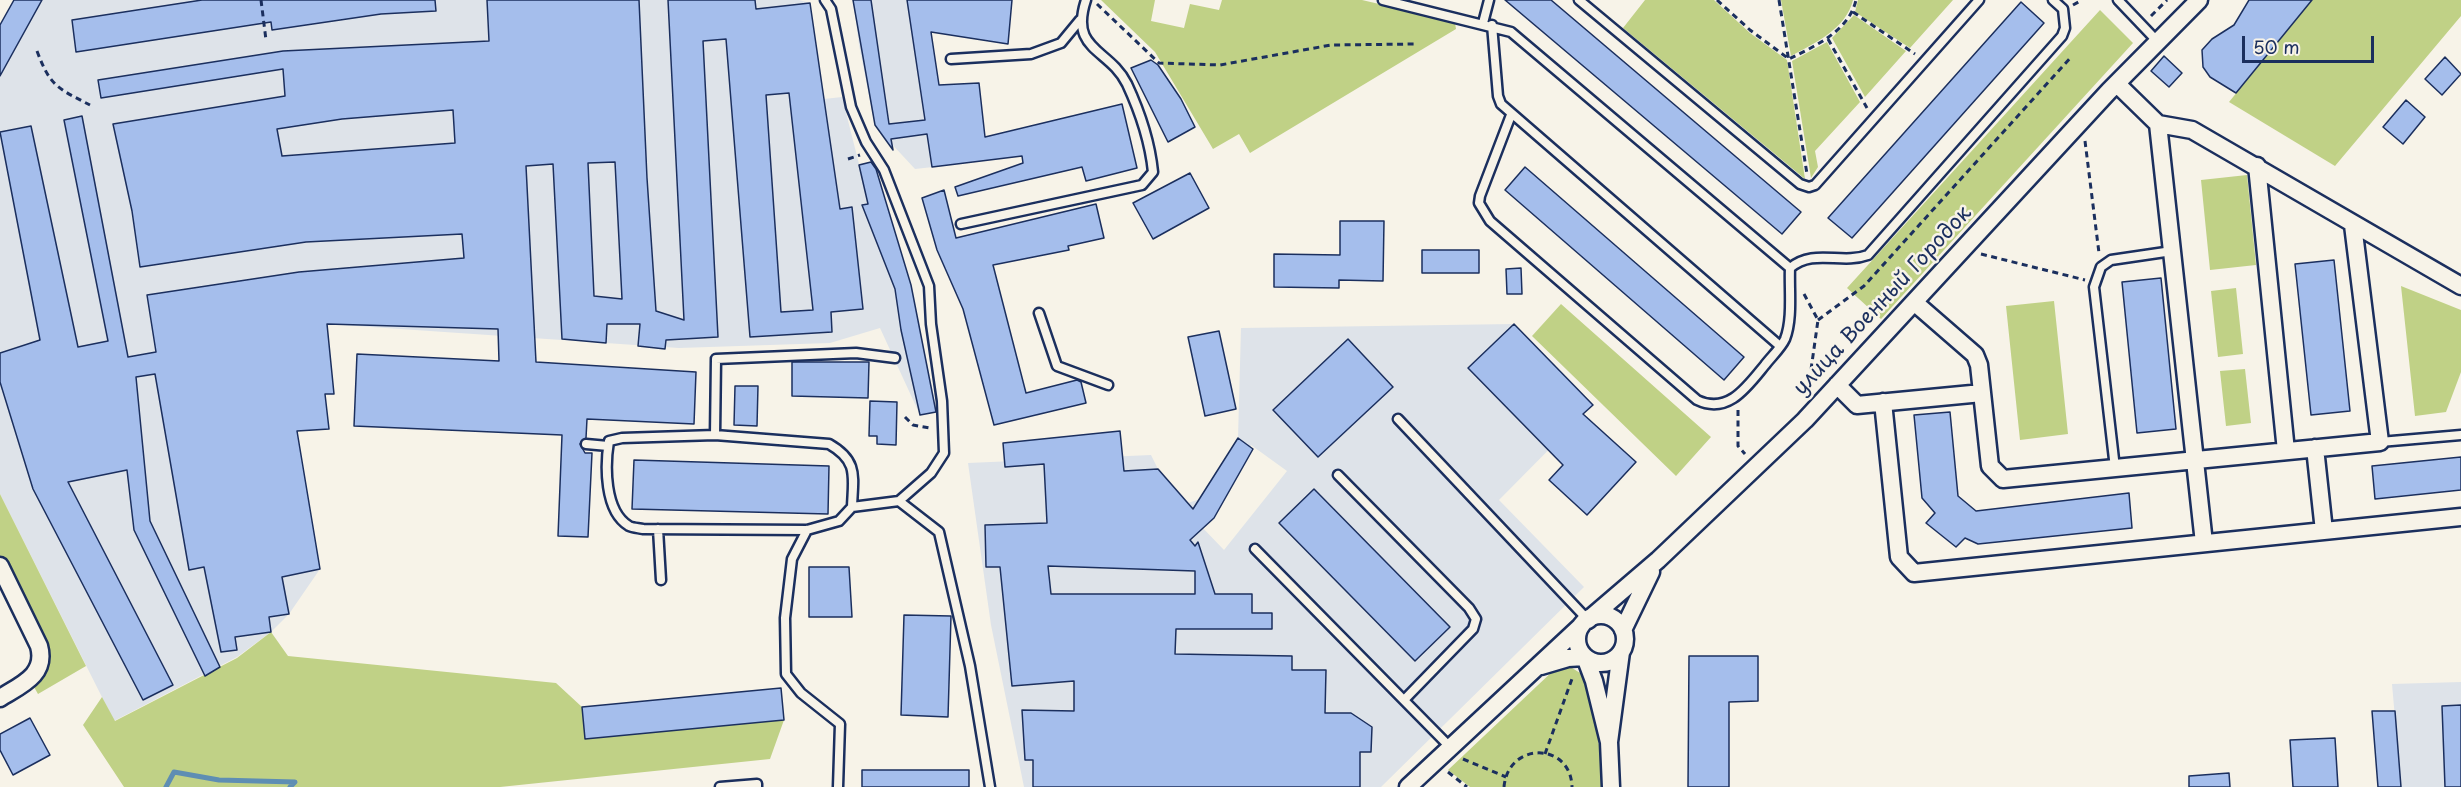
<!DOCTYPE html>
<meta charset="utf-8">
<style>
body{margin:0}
#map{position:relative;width:2461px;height:787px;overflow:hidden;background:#f7f3e8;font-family:"Playpen Sans",sans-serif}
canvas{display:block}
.scale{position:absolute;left:2242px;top:36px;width:132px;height:27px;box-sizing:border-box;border:3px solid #1b2f5e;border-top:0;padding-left:8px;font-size:18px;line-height:21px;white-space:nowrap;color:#1b2f5e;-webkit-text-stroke:4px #f7f3e8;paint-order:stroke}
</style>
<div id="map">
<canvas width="2461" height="787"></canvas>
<div class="scale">50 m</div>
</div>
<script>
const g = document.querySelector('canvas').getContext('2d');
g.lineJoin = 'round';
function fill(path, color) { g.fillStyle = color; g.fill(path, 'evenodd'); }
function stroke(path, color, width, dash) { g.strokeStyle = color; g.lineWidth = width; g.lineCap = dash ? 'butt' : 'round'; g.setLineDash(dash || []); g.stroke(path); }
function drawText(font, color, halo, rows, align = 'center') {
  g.font = font + ' "Playpen Sans",sans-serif'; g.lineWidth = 5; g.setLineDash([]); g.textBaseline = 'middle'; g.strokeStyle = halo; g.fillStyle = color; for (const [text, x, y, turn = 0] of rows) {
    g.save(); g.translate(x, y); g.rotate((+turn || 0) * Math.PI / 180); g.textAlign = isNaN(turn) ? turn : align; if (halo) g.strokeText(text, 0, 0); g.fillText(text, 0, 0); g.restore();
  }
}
fill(new Path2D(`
 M14 0H799L810 3 824 99 842 97 859 164 874 162 911 285 937 412 920 415 880 328 830 343 679 348 327 324 282 340 320 569 289 614 271 632 237 657 114 721 0 494V25Z
 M853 0H926L951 165 915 169 875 126 859 45Z
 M1514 324 1593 405 1499 500 1584 587 1381 787H1024L991 625 968 463 1151 455 1158 469 1188 503 1200 499 1238 438 1241 328ZM1251 445 1287 471 1224 550 1198 523 1219 508Z
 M2461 682V787H2401L2392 684Z`), '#dee3e9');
fill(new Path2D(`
 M1101 0H1155L1151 21 1184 28 1190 4 1219 10 1222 0H1362L1452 21 1455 23 1456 29 1250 153 1239 134 1213 149 1155 52Z
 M1645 0H1714L1750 33 1787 60 1805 179 1623 28Z
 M1781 0H1853C1846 29 1815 43 1791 56Z
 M1858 0H1953L1910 48 1855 12Z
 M2312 0H2461V16L2335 166 2229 102Z
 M2100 10 2133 43 1881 319 1847 288Z
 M1854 15 1906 51 1865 97 1832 38Z
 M1827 42 1860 102 1815 151 1818 167 1811 178 1792 61Z
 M2247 175 2256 265 2210 270 2201 180Z
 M2401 286 2461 310V372L2446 412 2415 416Z
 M2236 288 2243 354 2218 357 2211 291Z
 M2054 301 2068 434 2020 440 2006 306Z
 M1561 304 1711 437 1676 476 1532 336Z
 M2245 369 2251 423 2226 426 2220 371Z
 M0 494 86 666 38 694 30 680 40 666 0 566Z
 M271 632 288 656 556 683 582 707 784 720 770 759 500 787H124L83 725 102 697 115 721 237 658Z
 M1569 666 1588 678 1606 787H1470L1448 770 1555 669Z`), '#c0d186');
stroke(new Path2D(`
 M166 787 174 772 219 780 295 782 290 787`), '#5e8eb3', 5);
const building = new Path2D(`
 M14 0H42L0 76V25Z
 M202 0H435L436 11 381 14 272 30 271 22 76 52 72 20Z
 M487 0H639L647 178 656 311 684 320 668 0H755L756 9 810 3 840 209 852 207 863 309 831 312 832 332 750 337 726 39 703 41 718 337 666 340 665 349 638 346 640 324H607L606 343 562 339 553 164 526 166 536 362 696 372 694 424 587 419 586 438 580 444 585 453H592L588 537 558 536 562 435 354 426 357 354 499 361 498 329 327 324 334 394H325L329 429 297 431 320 569 282 577 289 614 269 617 271 632 235 637 237 650 221 652 204 567 189 570 155 374 136 377 150 521 220 667 205 676 134 530 127 470 68 482 173 685 143 700 33 489 0 382V353L40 340 0 132 31 126 78 347 108 341 64 120 82 116 128 357 156 352 147 295 299 272 464 258 462 234 306 242 140 267 132 211 113 124 285 96 283 69 101 98 98 80 283 51 489 41ZM789 93 813 310 781 312 766 95ZM453 110 455 143 282 156 277 129 342 119ZM615 162 622 299 594 296 588 163Z
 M853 0H871L889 124 925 120 907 0H1012L1008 44 931 32 939 85 979 83 985 137 1122 104 1137 168 1086 181 1082 167 958 196 955 187 1023 163 1022 156 932 167 927 134 891 139 893 150 875 125Z
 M1505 0H1551L1801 212 1782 234Z
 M2249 0H2312L2236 93 2210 77 2203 67 2202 50 2212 39 2234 25Z
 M2021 2 2044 23 1852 238 1828 218Z
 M2164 56 2182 73 2169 87 2151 71Z
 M2445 57 2461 74 2442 95 2425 79Z
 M1151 60 1158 65 1181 99 1195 127 1168 142 1131 68Z
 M2406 100 2425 117 2403 144 2383 127Z
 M871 162 876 169 911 285 936 412 920 415 901 330 895 289 862 205 868 204 859 165Z
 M1525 167 1744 357 1724 380 1505 190Z
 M1190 173 1209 208 1153 239 1133 203Z
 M944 190 956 238 1096 204 1104 238 1068 246 1069 250 993 265 1026 393 1077 380 1081 382 1086 403 994 425 963 309 937 250 922 198Z
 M1340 221H1384L1383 281 1339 280V288L1274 287V254L1340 255Z
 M1422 250H1479V273H1422Z
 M2334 260 2350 411 2311 415 2295 264Z
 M1521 268 1522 294H1507L1506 269Z
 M2161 278 2176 429 2137 433 2122 282Z
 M1514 324 1593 405 1583 414 1636 462 1587 515 1549 480 1563 465 1468 368Z
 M1219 331 1236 409 1205 416 1188 337Z
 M1348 339 1393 387 1318 457 1273 410Z
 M792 362H869L868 398 792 396Z
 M735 386H758L757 426 734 425Z
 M870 401 897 402 896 445 877 444V436H869Z
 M1950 412 1958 496 1976 511 2129 493 2132 528 1978 544 1965 538 1956 547 1926 523 1935 513 1922 498 1914 415Z
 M1120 431 1124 471 1158 469 1193 509 1238 438 1253 449 1214 518 1190 540 1195 546 1198 542 1215 594H1252V613H1272V629H1176L1175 654 1292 656V670H1326L1325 713H1351L1372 727 1371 752H1360V787H1033V760H1025L1022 710 1074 711V681L1012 686 1000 567H986L985 525 1047 523 1044 464 1005 467 1003 443ZM1048 566 1195 571V594H1051Z
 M2461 457V490L2375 499 2372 466Z
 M634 460 829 466 828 514 632 509Z
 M1314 489 1450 627 1415 661 1279 523Z
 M809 567H849L852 617H809Z
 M904 615 951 616 948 717 901 715Z
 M1689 656H1758V701L1729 702V787H1688Z
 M781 688 784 720 585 739 582 707Z
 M2461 705V787H2445L2442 706Z
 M2372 711H2395L2401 787H2378Z
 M30 718 50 755 13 775 0 750V734Z
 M2335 738 2338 787H2293L2290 740Z
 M862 770H969V787H862Z
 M2229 773 2230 787H2189V776Z`);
fill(building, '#a5beec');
stroke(building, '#1b2f5e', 1.5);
const lane = new Path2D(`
 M1383 0 1511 32 1790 268
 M1579 0 1800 184 1809 187 1815 185 1979 0
 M2118 0 2158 42
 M1483 23 1489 0
 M1492 25 1498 96 1501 104 1780 346
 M951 59 1031 54 1061 43 1080 20
 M1511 115 1480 196 1479 203 1490 221 1697 400C1728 415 1747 387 1765 365 1771 357 1781 348 1785 339 1793 319 1789 289 1790 268 1814 248 1841 265 1868 255L2062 36 2065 28 2063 9 2053 0
 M961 224 1142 185 1153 172C1150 142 1140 112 1127 84 1109 48 1069 51 1086 0
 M1039 313 1057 366 1108 385
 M1398 419 1588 620
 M715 435 622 438 609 441C605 465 604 511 629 526 633 528 639 528 643 529L807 530 839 521 852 507 899 501 931 473 944 453 942 401 931 324 929 286 884 170 866 142 851 107 831 9 825 0
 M2380 442 2461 435
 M586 444 608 446
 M2115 468 2094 287 2101 267 2111 260 2172 251
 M1338 475 1469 608 1476 619 1473 629 1404 700
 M899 501 939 532 970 666 990 787
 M852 507C853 477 859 461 829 444L715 435 716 359 856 353 895 358
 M658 529 661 580
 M807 530 792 559 785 618 786 674 801 693 840 724 838 787
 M1255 549 1450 747
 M720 787 757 784V787`);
const street = new Path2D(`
 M2117 84 2158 124 2192 130 2461 286
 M2158 124 2204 543
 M2257 166 2286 451
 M1914 302 1975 355 1979 365 1990 466 2003 479 2380 442 2353 225
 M1837 385 1857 405 1982 393
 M1883 402 1899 557 1914 573 2461 517
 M2315 448 2324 531
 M0 566 39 646C47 675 21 685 0 698
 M1577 639a24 24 0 1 1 48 0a24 24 0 1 1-48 0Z
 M1588 620 1658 560 1805 420 2109 91 2199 0
 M1623 630 1651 572
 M1541 666 1568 658 1585 657 1594 681 1609 742
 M1408 787 1582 625
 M1611 787 1609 742 1621 652`);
stroke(lane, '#1b2f5e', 13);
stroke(street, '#1b2f5e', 21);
stroke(new Path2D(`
 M261 0 266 40
 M1717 0 1750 30 1789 59C1815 46 1849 31 1856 0
 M1779 0 1807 174
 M1097 4 1159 63 1220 65 1331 45 1418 44
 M2073 5 2082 0
 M1853 12 1915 54
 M2151 16 2167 0
 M1828 39 1867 108
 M37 51C50 86 57 88 90 105
 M2085 141 2099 253
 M848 159 860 155
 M1981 254 2085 280
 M1804 294 1818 320 1808 391
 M1818 320 1864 286 2072 56
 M1738 410V446L1745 454
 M905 417 913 425 930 428
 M1545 754 1573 676
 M1463 759 1506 777
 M1448 772 1467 787
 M1504 787C1508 741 1571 742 1572 787`), '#1b2f5e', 3, [6, 4.5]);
stroke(lane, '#f7f3e8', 8);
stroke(street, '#f7f3e8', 16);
drawText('21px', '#1b2f5e', '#f7f3e8', [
 ["улица Военный Городок",1883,301,-47]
]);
</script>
